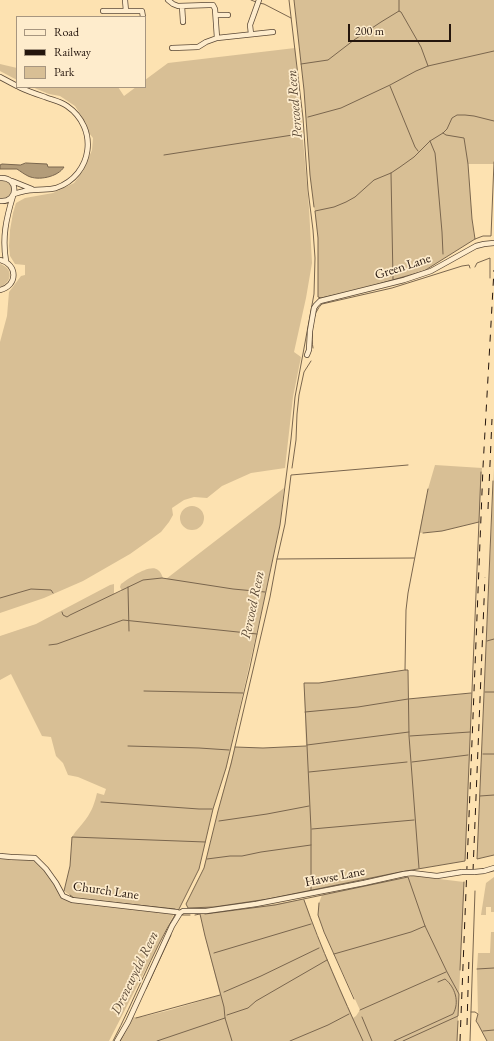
<!DOCTYPE html>
<style>
body{margin:0}
#map{position:relative;width:494px;height:1041px;overflow:hidden;background:#fde2b1;font-family:"EB Garamond",serif}
canvas{display:block}
.legend{position:absolute;left:16px;top:16px;width:130px;height:72px;box-sizing:border-box;background:#feeccc;border:1px solid #a79680;margin:0;padding:5px 7px;list-style:none;font-size:12px;color:#24150d}
.legend li{display:flex;align-items:center;gap:8px;height:20px}
.legend b{width:20px;border:1px solid #a79680}
.scale{position:absolute;left:348px;top:24px;width:103px;height:18px;box-sizing:border-box;border:2px solid #24150d;border-top:0;padding-left:5px;font-size:12px;line-height:14px;white-space:nowrap;color:#24150d;-webkit-text-stroke:3px #feeccc;paint-order:stroke}
</style>
<div id="map">
<canvas width="494" height="1041"></canvas>
<ul class="legend">
<li><b style="height:5px;background:#feeccc"></b>Road</li>
<li><b style="height:5px;background:#24150d"></b>Railway</li>
<li><b style="height:11px;background:#d8bf95"></b>Park</li>
</ul>
<div class="scale">200 m</div>
</div>
<script>
const g = document.querySelector('canvas').getContext('2d');
g.lineJoin = 'round';
function fill(path, color) { g.fillStyle = color; g.fill(path, 'evenodd'); }
function stroke(path, color, width, dash) { g.strokeStyle = color; g.lineWidth = width; g.lineCap = dash ? 'butt' : 'round'; g.setLineDash(dash || []); g.stroke(path); }
function drawText(font, color, halo, rows, align = 'center') {
  g.font = font + ' "EB Garamond",serif'; g.lineWidth = 3.5; g.setLineDash([]); g.textBaseline = 'middle'; g.strokeStyle = halo; g.fillStyle = color; for (const [text, x, y, turn = 0] of rows) {
    g.save(); g.translate(x, y); g.rotate((+turn || 0) * Math.PI / 180); g.textAlign = isNaN(turn) ? turn : align; if (halo) g.strokeText(text, 0, 0); g.fillText(text, 0, 0); g.restore();
  }
}
fill(new Path2D(`
 M294 0H494V164H468L472 219 474 235 475 239 424 271 356 290 321 298 318 297V238L310 175 304 90Z
 M295 48 309 208 312 263 306 298 294 352 301 357 293 397 285 468 251 473 222 486 207 498 194 497 184 500 172 508 173 515 169 522 161 532 130 554 83 581 44 598 0 613V342L7 316 9 292 21 276 25 275V265L15 264 10 256 9 246 10 230 13 213 16 203 25 198 53 193 74 183 83 171 92 150 93 138 89 133 86 123 75 106 60 96 49 94 32 87H118L124 96 136 87H145V80L168 63Z
 M0 64 17 68V80L0 71Z
 M3 180C17 183 14 199 0 198V181Z
 M0 264C13 268 13 282 0 287Z
 M435 465 482 468 479 522 442 531 419 533 428 489Z
 M494 468V855L477 859Z
 M284 488 280 525 262 609 226 768 213 809 199 869 178 910 175 909 74 898 64 891 70 866 72 837C76 830 82 825 86 819 92 811 95 802 97 793L104 795 106 789 78 777 68 775 63 763 56 756 51 737 42 736 11 674 0 680V636L36 624 110 585 114 584V594L122 591 120 587 121 584C128 579 150 563 158 570 161 572 162 576 163 578L166 579Z
 M180 518a12 12 0 1 1 24 0a12 12 0 1 1-24 0Z
 M405 670H408V699L472 693 465 861 400 872 268 899 214 907 188 908 186 904 204 868 218 811 235 747 263 748 306 746 304 683H319Z
 M0 856 35 858 63 896 72 900 175 912 109 1041H0Z
 M414 875 423 877 464 882 457 1041H120L133 1017C142 1020 207 999 220 995L205 936 200 914 239 910 304 899 316 933 353 1018 356 1016 360 1010 324 932 318 915 319 903 322 895 408 877Z
 M494 877V912H491V907H486V915H481L486 883Z
 M491 932H494V1041H487L478 1024 476 1021 478 1014 477 969 478 953H490Z`), '#d8bf95');
const water = new Path2D(`
 M26 163 47 164 48 167H64C58 177 38 181 28 176 24 174 20 171 17 169H0V165L2 164 20 165Z`);
fill(water, '#b39c79');
stroke(water, '#7a664e', 1);
stroke(new Path2D(`
 M251 0 256 2
 M294 0 304 90 310 175 314 207
 M399 0V11
 M259 3 264 4 291 18
 M301 64 328 60 354 40 381 22 399 11 401 12 421 47 428 66
 M390 86 415 147 418 151
 M308 117 341 108 390 85 416 71 428 66 494 51
 M443 133 446 135 464 138 468 164 472 219 475 239
 M430 141 435 153 436 163 442 232 443 254
 M164 155 299 134
 M391 173 393 279
 M475 267 477 263 490 258V278
 M368 287 424 271 475 239 483 236H491L494 162
 M344 293 321 298 318 297V238L315 211 334 207 346 202 355 197 374 180 391 173 400 167 414 157 430 141 443 133 447 129 452 118 457 115H465L474 116 494 121
 M313 348C311 339 312 317 318 309 319 307 321 305 322 304L392 288 462 266 469 265 470 268
 M408 465 291 475 285 524 277 559 270 597 231 764 218 811 204 868 186 904 188 908 214 907 268 899 400 872 465 861 481 472
 M292 468 296 440 297 414 299 395 304 372 311 361
 M493 481 477 859 494 855
 M423 533 442 531 479 522
 M277 559 414 558
 M128 587 129 631
 M0 598 31 589 51 590 53 593
 M62 612 63 615 67 617 70 615 143 580 162 578 233 589 265 592
 M487 641 494 639
 M49 645 57 644 123 620 257 634
 M144 691 243 693
 M485 692H494
 M305 712 358 707 408 699 471 693
 M410 736 470 732
 M307 745 409 732
 M128 746 199 748 229 750
 M235 747 263 748 306 746
 M483 754H494
 M412 762 468 755
 M309 772 407 762
 M480 796 494 795
 M101 802 199 809H212
 M219 821 267 814 309 806
 M312 829 414 820
 M207 859 230 856H242L261 852 311 845
 M419 868 409 736 408 670H405L406 610 408 593 428 489
 M311 890V829L304 683H319L405 670
 M64 891 70 866 72 837 205 842
 M70 895 74 898
 M304 900C321 948 342 995 363 1041
 M99 901 175 909
 M319 903 318 915 324 932 354 999
 M178 911 199 869 213 809 226 768 250 667 280 525 291 439 295 397 314 294 315 258 313 230 308 190 303 118 289 0
 M205 914 275 905 408 877 425 926 447 972 459 994 458 1016 403 1041
 M181 915H190
 M195 915 200 914 205 936 224 1007 225 1018 232 1041
 M214 953 311 924
 M334 954 411 932 425 926
 M477 969 494 968
 M460 970 464 882
 M146 989 171 935
 M224 992 261 976 319 948
 M360 1010 446 972
 M471 1012H475L478 1014 476 1021 478 1024 487 1041
 M227 1015 248 1008 256 1001 327 960
 M362 1017 372 1041
 M136 1018 220 995
 M483 1031 494 1030
 M113 1041C135 999 151 954 176 913
 M120 1041 129 1024
 M157 1041 225 1018
 M290 1041 328 1025 349 1014
 M394 1041 453 1014C460 1002 455 987 445 979L438 982
 M457 1041 458 1021
 M470 1041 475 891`), '#7a664e', 1);
const minor = new Path2D(`
 M125 0 126 11H142L143 17
 M168 0 173 4 178 6 209 5H213L215 9 217 38
 M182 6 183 22
 M103 11H126
 M216 15H228
 M251 34 250 25 259 0
 M172 48 198 47 206 42 217 38 273 32
 M0 77 17 86
 M0 178C19 176 19 203 0 201
 M12 181 32 189
 M14 194C20 192 28 190 34 190 42 189 49 190 56 188 93 175 99 128 67 106 60 101 52 100 45 97 36 94 27 91 19 87
 M0 260C18 264 18 286 0 290
 M6 261C2 238 6 219 13 196
 M307 355 309 350 310 331 314 308 316 305 320 301 404 280 431 271 476 246 484 244 494 243
 M0 856 11 857 35 858 46 869 56 883 63 896 72 900 176 912 180 913
 M474 872 484 871 494 868
 M180 913 183 911H206L256 904 364 883 404 874 412 873 437 876 462 872
 M117 1041 128 1022 172 926 180 913`);
stroke(minor, '#5a4836', 6);
stroke(minor, '#feeccc', 4.5);
stroke(new Path2D(`
 M488 509 492 419
 M473 871 485 577
 M467 1025 469 957
 M460 1041 483 467 494 270`), '#24150d', 1, [7, 7]);
const minorBridge = new Path2D(`
 M462 872H474`);
stroke(minorBridge, '#5a4836', 6, []);
stroke(minorBridge, '#feeccc', 4.5);
drawText('13px', '#24150d', '#feeccc', [
 ["Green Lane",403,267,-18],
 ["Hawse Lane",335,877,-11],
 ["Church Lane",106,891,8]
]);
drawText('italic 14px', '#5d4b38', '#feeccc', [
 ["Percoed Reen",295,104,-95],
 ["Percoed Reen",253,605,-78],
 ["Drenewydd Reen",135,973,-64]
]);
</script>
